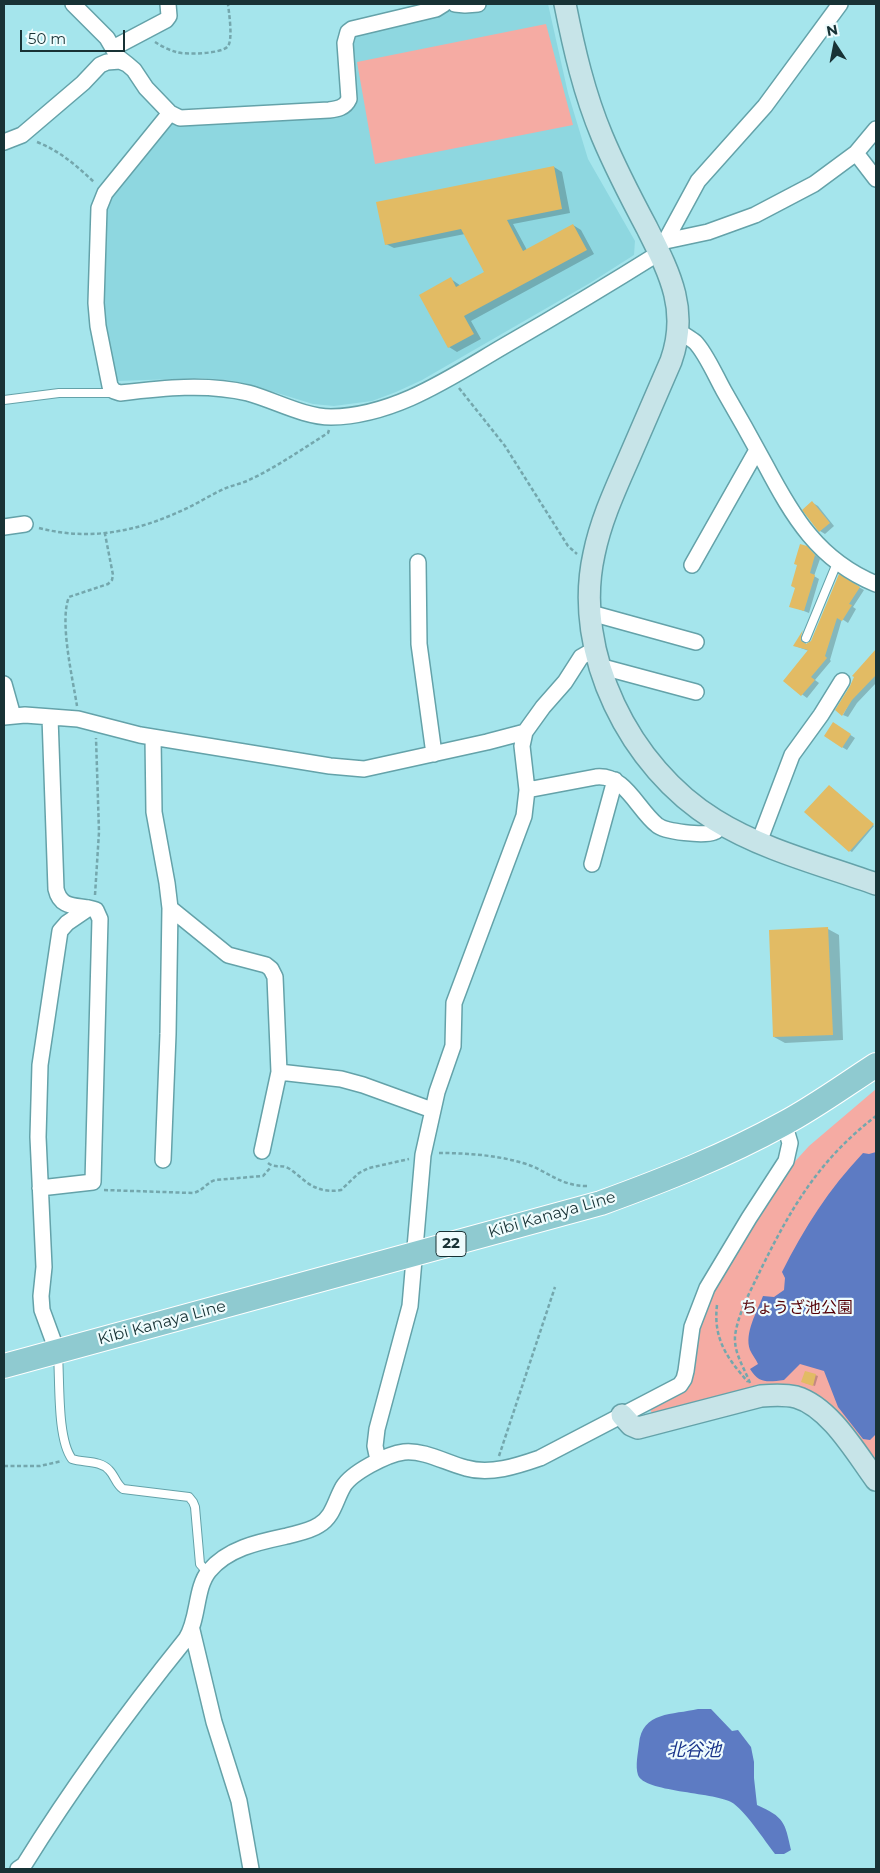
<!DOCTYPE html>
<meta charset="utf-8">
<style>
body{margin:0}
#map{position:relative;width:880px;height:1873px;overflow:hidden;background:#a5e5ec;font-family:Montserrat,sans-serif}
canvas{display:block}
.frame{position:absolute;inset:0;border:5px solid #183235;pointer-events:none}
.north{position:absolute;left:810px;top:20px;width:50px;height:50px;-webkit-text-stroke:4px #effcfd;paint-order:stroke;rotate:349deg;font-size:14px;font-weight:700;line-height:20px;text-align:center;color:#183235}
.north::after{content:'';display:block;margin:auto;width:18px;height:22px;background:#183235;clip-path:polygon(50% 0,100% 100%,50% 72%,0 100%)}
.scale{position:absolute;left:20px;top:30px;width:105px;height:22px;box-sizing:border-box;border:2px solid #183235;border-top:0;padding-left:6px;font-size:15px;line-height:18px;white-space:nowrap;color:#183235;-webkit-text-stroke:4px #effcfd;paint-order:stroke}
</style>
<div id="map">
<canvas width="880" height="1873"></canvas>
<div class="frame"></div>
<div class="north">N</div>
<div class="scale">50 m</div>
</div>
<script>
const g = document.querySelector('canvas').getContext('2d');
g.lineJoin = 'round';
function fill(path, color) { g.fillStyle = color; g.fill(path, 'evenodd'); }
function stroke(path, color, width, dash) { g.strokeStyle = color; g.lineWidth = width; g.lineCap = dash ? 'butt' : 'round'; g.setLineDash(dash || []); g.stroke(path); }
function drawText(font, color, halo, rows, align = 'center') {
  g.font = font + ' Montserrat,"Noto Sans JP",sans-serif'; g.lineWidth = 4.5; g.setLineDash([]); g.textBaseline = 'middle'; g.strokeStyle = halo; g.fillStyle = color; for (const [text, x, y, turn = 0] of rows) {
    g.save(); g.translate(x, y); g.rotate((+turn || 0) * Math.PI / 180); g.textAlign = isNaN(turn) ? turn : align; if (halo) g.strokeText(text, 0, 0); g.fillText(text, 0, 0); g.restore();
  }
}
fill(new Path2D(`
 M453 4H548L568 93 588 159 635 241 634 255 590 283 422 380 396 392 372 401 334 406 313 404 248 384 228 380 201 378 118 381 114 377 103 320 102 297 106 211 111 196 164 129 174 122 342 116 347 113 354 96 355 75 353 41 356 35Z`), '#8ed7e0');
fill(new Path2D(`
 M546 24 573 125 375 164 357 62Z
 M876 1089V1458L873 1460 803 1390 653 1417 650 1408 679 1394 687 1386 694 1343 706 1305 752 1226 789 1168 809 1146Z`), '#f5aba3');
fill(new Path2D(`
 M876 1152V1434L870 1440 863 1439 838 1407 824 1371 800 1364 784 1380C768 1382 759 1384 750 1369L758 1364C756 1359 752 1355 750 1350 744 1333 757 1312 763 1296L774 1297 784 1290 785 1278 782 1272C804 1228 829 1189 863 1153L869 1154Z
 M698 1709H711L732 1731 738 1730 751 1747 754 1762V1778L757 1805C784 1817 785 1822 791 1850L784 1854H775C765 1841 744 1809 731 1802 712 1792 644 1792 638 1775 635 1766 638 1753 639 1744 642 1711 673 1715 698 1709Z`), '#5d7bc3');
fill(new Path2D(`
 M554 167 562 172 570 213 513 224 527 250 573 225 581 230 594 254 471 321 481 339 457 352 449 347 451 279 461 286 486 272 465 234 394 248 386 244Z
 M813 503 818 506 834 526 825 534 820 531Z
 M806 547 820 559 814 576 819 579 809 613 791 606Z
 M839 576 864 590 853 607 856 609 848 623 842 619 830 660 831 661 815 680 819 683 807 698 784 681 809 651 795 646 804 632 807 634 805 639 806 645 812 641Z
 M876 652V683L857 703 848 717 843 715Z
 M834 724 855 738 847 750 842 747Z
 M831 787 874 826 852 852 850 851Z
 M828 929 839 935 843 1040 785 1043 774 1037 770 931Z
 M806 1372 818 1376 815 1386 805 1383Z`), '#0003');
fill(new Path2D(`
 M554 166 562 209 507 220 523 251 573 224 587 250 464 316 474 334 448 348 419 295 451 277 456 287 484 272 461 229 385 245 376 202Z
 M812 501 830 523 819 532 802 510Z
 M800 544 807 546 815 555 810 573 815 575 804 611 789 607 795 588 791 586 797 565 794 564Z
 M839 574 860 587 849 604 852 605 842 621 837 618 825 656 827 658 811 677 815 680 801 696 783 681 808 650 793 646 803 630 801 636V641L806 644 811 641Z
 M876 649V675L852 700 842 716 835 710 850 686 854 677 852 676Z
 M833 722 851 734 842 748 824 736Z
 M829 785 874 824 849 852 804 812Z
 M828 927 833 1035 773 1037 769 930Z
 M805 1371 816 1374 813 1386 801 1382Z`), '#e2bb64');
const lane = new Path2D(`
 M4 400 59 393H116
 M806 638 837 563
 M58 1355C60 1382 57 1439 72 1459 84 1463 100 1460 109 1470 115 1476 116 1484 123 1489L189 1497 193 1502 195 1507 200 1564 208 1573`);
const street = new Path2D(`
 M73 4 107 38 118 57 127 64
 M444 4 436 9 352 29 348 32 345 43 349 99C345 108 337 109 329 110L180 118 170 113 105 193 99 208 96 303 98 326 110 386 114 391 120 393C163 388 206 383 248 393 274 400 304 417 331 417 395 416 451 377 504 346 556 316 608 285 659 253
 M455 4 465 5 478 4
 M113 48 166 20 169 16 168 4
 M4 142 22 135 83 83 100 65 107 62 120 61 127 64 134 70 146 88 170 113
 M856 153 876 179
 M666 240 698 181 765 106 840 4
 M661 242 708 232 755 215 814 184 856 153 876 129
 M679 331C684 335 690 338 695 342 706 353 716 377 724 391 738 415 752 440 765 464 793 517 818 560 876 584
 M4 527 25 524
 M418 562 419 644 434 754
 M692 565 757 450
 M591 613 696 642
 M599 666 696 692
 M4 684 13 716
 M4 717 25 715 78 719 140 735 330 766 364 769 487 742 525 732
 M153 737 154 812 167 883 170 908 168 1034 163 1160
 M527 790 596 777C625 774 637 809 657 825 665 832 704 836 714 832 718 831 720 828 722 824
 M759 842 792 755 821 715 842 681
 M592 864 615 780
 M170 908 228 955 266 965 271 969 275 977 279 1072 262 1151
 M279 1072 341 1079 363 1085 432 1110
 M40 1188 93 1182 100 919 96 910C79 904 61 911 56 889L50 717
 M57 1351 42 1310 41 1296 44 1267 38 1137 40 1065 60 931 67 923 89 908
 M378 1460 375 1446 377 1429 410 1306 423 1155 437 1092 453 1046 454 1003 524 816 527 790 522 746 525 732 543 707 565 682 581 657 595 649
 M192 1630 214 1722 239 1801 251 1869
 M18 1869 24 1865C73 1786 128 1711 186 1639 199 1619 195 1588 209 1571 228 1548 259 1542 287 1536 298 1533 310 1531 319 1525 333 1517 335 1501 343 1487 351 1473 387 1454 404 1452 425 1450 446 1463 466 1468 490 1475 517 1466 540 1458L680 1385 684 1379 686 1371 692 1327 707 1288 749 1218 786 1161 790 1143 784 1123`);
const secondary = new Path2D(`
 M565 4C574 49 584 93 602 136 615 167 631 198 647 228 670 274 689 310 671 361 657 394 643 426 629 458 615 490 601 520 594 554 572 653 630 768 715 820 763 850 823 865 876 884
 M622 1415 631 1425 638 1428 761 1396C772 1395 784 1394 796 1397 830 1407 856 1453 876 1480`);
const primary = new Path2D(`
 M4 1366 601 1203C664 1180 725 1156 783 1124 815 1107 845 1085 876 1065`);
stroke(lane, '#64a2a9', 10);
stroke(street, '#64a2a9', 18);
stroke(secondary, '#64a2a9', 24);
stroke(primary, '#fff', 26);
stroke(new Path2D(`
 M155 42C161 46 169 50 176 52 185 55 223 54 228 46 233 39 229 13 228 4
 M37 142C60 151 77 166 95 183
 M459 388 505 446 568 546 577 554
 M39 528C89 541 136 532 183 510 197 504 210 495 224 489 232 485 241 484 249 480 277 467 302 449 328 433L329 430
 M77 706C73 680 59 621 69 597L108 584 112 580 113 575 105 534
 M95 895 99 832 96 738
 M439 1153C466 1153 496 1155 523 1163 547 1170 559 1186 587 1186
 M268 1163C274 1168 279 1165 286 1167 291 1169 295 1173 299 1176 312 1188 324 1193 341 1190L359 1173 369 1168 409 1159
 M104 1190 193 1193C203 1191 206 1183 215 1180L263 1176 271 1167
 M717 1305C713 1339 727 1358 748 1382
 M750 1383C744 1367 734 1354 735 1336 738 1313 751 1290 761 1269 792 1206 820 1159 876 1116
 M499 1456 555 1287
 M4 1466H40L62 1461`), '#74a7ad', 2.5, [4, 2.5]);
stroke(lane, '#fff', 8);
stroke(street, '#fff', 15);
stroke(secondary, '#c7e4e8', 21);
stroke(primary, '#8fcad0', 24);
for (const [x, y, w] of [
 [451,1244,30]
]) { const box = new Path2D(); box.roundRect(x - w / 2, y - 12.5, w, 25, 4); g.fillStyle = '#effcfd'; g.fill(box); stroke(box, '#183235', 1); }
drawText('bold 15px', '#183235', null, [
 ["22",451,1244]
]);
drawText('16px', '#183235', '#effcfd', [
 ["Kibi Kanaya Line",552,1215,-16],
 ["Kibi Kanaya Line",162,1323,-15]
]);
drawText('16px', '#550006', '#effcfd', [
 ["ちょうざ池公園",797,1308]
]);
drawText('italic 18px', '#19358a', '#effcfd', [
 ["北谷池",694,1751]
]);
</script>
